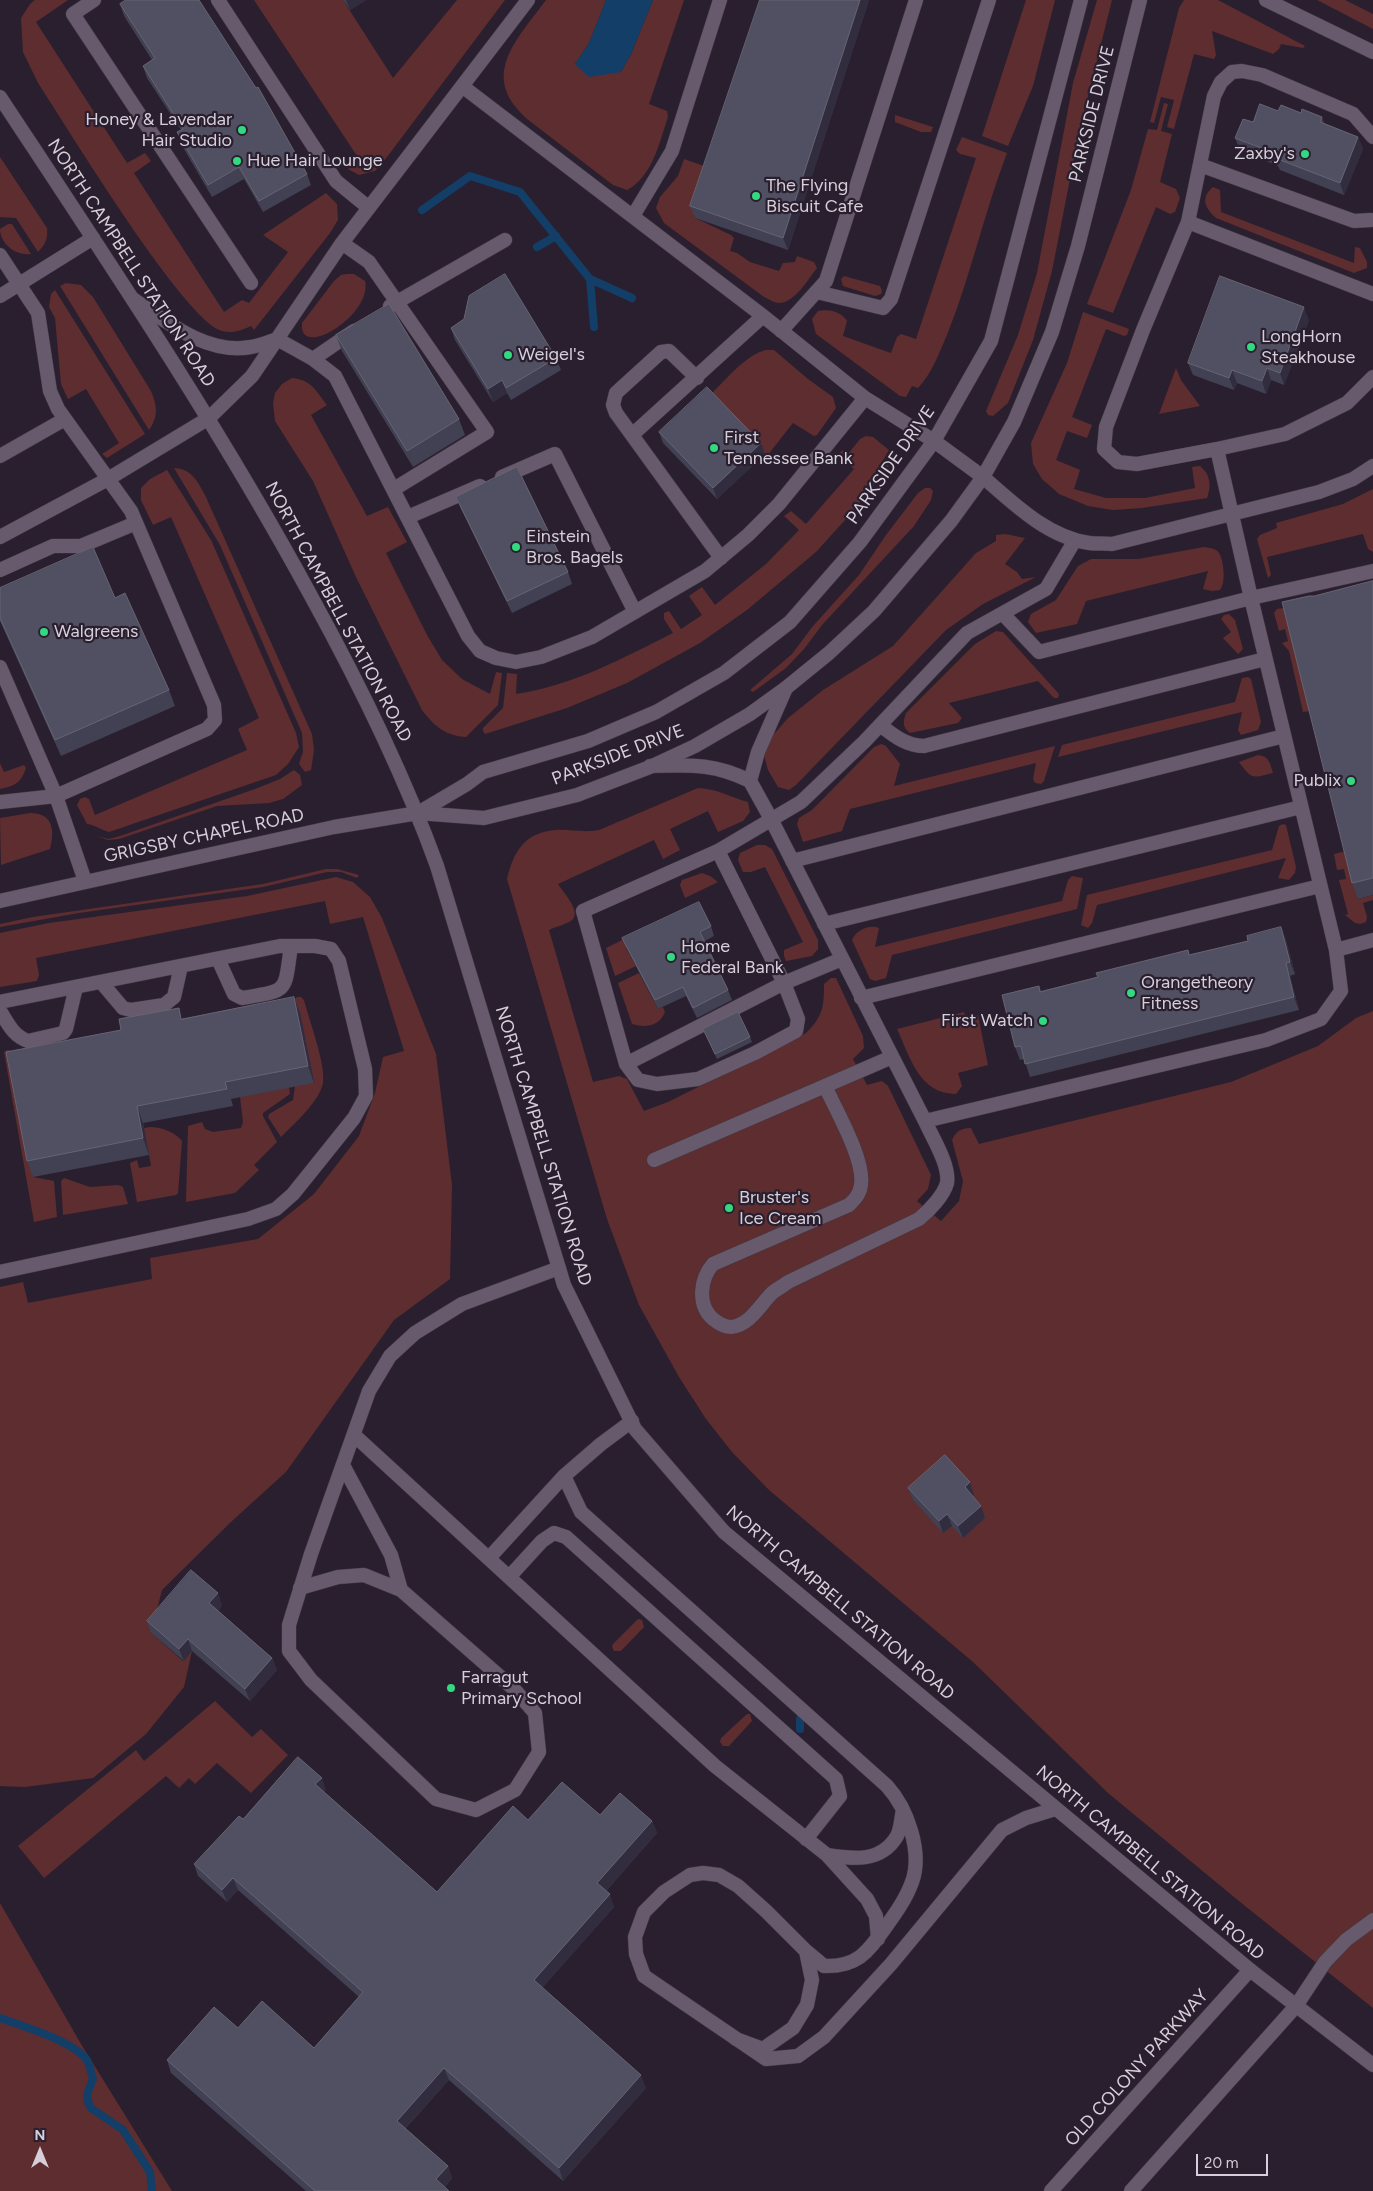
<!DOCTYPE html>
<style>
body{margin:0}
#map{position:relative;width:1373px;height:2191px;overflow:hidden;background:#2a1f2f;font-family:Figtree,sans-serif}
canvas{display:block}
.north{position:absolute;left:15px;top:2126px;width:50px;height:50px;-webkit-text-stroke:4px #2a1f2f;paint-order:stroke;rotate:0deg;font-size:14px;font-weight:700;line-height:20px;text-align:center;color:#d6cfda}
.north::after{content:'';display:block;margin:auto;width:18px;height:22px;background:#d6cfda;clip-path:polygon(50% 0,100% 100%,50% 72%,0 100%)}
.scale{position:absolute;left:1196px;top:2154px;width:72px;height:22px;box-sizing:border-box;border:2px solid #d6cfda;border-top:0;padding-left:6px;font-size:15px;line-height:18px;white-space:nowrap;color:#d6cfda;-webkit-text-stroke:4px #2a1f2f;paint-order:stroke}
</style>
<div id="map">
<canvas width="1373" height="2191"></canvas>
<div class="north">N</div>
<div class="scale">20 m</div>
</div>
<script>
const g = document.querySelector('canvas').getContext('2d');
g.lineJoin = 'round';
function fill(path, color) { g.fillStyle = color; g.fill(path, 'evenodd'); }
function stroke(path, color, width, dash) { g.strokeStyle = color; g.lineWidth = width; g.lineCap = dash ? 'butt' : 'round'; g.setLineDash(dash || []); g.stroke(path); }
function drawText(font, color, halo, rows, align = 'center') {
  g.font = font + ' Figtree,sans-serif'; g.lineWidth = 4.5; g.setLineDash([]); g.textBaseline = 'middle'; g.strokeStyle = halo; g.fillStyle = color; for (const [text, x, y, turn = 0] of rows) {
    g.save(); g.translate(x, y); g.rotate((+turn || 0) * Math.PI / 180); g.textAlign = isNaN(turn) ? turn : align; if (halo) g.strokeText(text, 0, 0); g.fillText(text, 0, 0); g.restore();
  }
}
fill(new Path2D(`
 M35 0H68L36 22 127 163 145 153 151 161 134 173 224 312 242 300 249 303 288 252 263 235 326 193 337 204 338 220 330 233 254 330 251 326C242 330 232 334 222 331 185 322 65 124 38 83L23 52 21 18 30 4Z
 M254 0H343L393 78 457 0H505L387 157 375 171 359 175 348 169 359 159Z
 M546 0H606L589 43 575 64 621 72 631 54 653 0H684L649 104 667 111 668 117C659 143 653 176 627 190L613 185 531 122C477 78 515 42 546 0Z
 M1026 0H1055L1033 86 1008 146 982 136Z
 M1097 0H1112L1080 128 1052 271 1033 340 1008 403 993 416 988 415 986 411 1018 335 1037 273 1073 83Z
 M1184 0H1218L1305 46 1303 48 1281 44 1279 49 1273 54 1212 31 1216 55 1214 59 1194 54 1174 129 1167 127 1174 100 1161 97 1154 123 1150 122 1179 8Z
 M1317 0H1345L1373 14V29Z
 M1164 103 1168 104 1161 131 1172 134 1160 182 1176 189 1180 198 1175 212 1170 214 1156 207 1113 313 1087 304 1131 190 1148 129 1157 130Z
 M895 115 933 127 931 132H921L895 122Z
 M962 137 1007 153C984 213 971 275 947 335 939 353 932 373 918 388L912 386 906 397 900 396 816 334 812 319 818 311C828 309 841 311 847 321L843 336 891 353 897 337 901 334 916 339 976 158 960 154 956 150Z
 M0 157 47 228C48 238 46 244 38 252L16 218 0 217Z
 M684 159 704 166 692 200 695 218 731 235 734 238 730 251 737 253 750 262 779 271 783 263 795 262 797 256 814 262 817 268C808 279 795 303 779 303 774 303 769 299 764 297L664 223 656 208 660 197 678 176Z
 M1213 187 1220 190 1221 212 1354 263 1355 247 1360 248 1367 262V268L1354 273 1216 218C1205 208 1200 198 1213 187Z
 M8 224H12L31 254C16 256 0 244 0 229Z
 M347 274H354L365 281C373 315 298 361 302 323L334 281 341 275Z
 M844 276 880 286 882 291 881 294 875 296 843 286 841 279Z
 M66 283 81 285 93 297 151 391C157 406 159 416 149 430L60 286Z
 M55 290 145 434 107 458 102 454 119 443 86 389 68 399 61 384 55 318 49 307 51 294Z
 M1083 312 1129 329 1127 335 1124 336 1106 329 1072 417 1092 425 1087 438 1067 431 1056 460 1080 470 1074 489 1106 498H1145L1195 488 1192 467 1200 466C1210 474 1212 485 1207 498L1142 508 1113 510 1088 506 1059 494 1042 479 1033 464 1031 443 1067 363Z
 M766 350H774L808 379 833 397 836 408 817 435 814 436 793 423 767 456 710 395C726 380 745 355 766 350Z
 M1176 368 1181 380 1200 406 1159 414Z
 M292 378C312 380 316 391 327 405L311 415 367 516 388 507 407 542 386 553 427 635 442 660 462 679 490 694 496 672 502 673 498 705 466 737C446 736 434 726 422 710L356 577 313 481 275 421 273 403 275 393 282 384Z
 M866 436 873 437 889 450 882 462 889 466 856 508 816 552 747 610 700 643 627 683 567 708 485 734 483 731V728L503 708 507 673 517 674 516 694C572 686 623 658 673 633L664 619V613L669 611 681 629 702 615 689 596 702 587 715 605 766 564 799 530 784 516 791 511 806 524 854 469 841 458 839 453 843 450 848 454 860 439Z
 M174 468C191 468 198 482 205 495L312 734 314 750 311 770 305 772 299 764 303 752 302 733 220 545Z
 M167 470 211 540 296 733 299 747 288 764 276 775 109 832C101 830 96 825 87 824L77 805 80 799 85 797 89 799 95 815 247 750 238 729 259 718 171 517 153 525 141 500V488L150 479Z
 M925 488H930L933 491 931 500 914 526 822 625 804 649 786 668 753 692 750 690 792 654 813 626 859 575 886 535 918 493Z
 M1373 489V552L1368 549 1363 534 1267 557 1271 575 1268 578 1257 539 1260 535 1277 528 1276 523 1343 504Z
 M1005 534 1025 538 1005 564 1017 572 1022 579 1036 577 983 604 946 630 796 785 789 790 778 787 768 770 764 755 769 735 775 733 788 718 823 690 893 646 976 553 996 541V535Z
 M1204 547C1209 548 1216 548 1219 553 1224 561 1226 583 1220 590L1212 591 1203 589 1208 571 1086 601 1077 624 1036 633 1028 622 1031 614 1056 600 1078 566 1091 559H1138Z
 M1291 607 1311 711 1303 712 1289 651 1282 643 1288 641 1285 629 1279 631 1274 613 1277 609Z
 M1229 614 1235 620 1243 649 1238 654 1223 638 1231 632 1221 619 1224 615Z
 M996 631 1003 632 1059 694 1058 698H1054L1038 681 949 703 962 718 958 723 910 733C902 727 903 722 906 713L975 644Z
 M1248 677 1251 679 1261 722 1258 730 1241 735 1238 730 1242 712 1058 757 1062 745 1235 702 1242 678Z
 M881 744 886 746 900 764 894 786 1055 746 1044 781 1041 784 1035 783 1033 779 1036 763 850 809 842 831 803 842 797 824 799 818 812 810 874 747Z
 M1258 755C1269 756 1270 763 1273 773 1252 778 1252 780 1239 762Z
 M0 763 4 772 24 765 26 768C21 783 15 786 0 789Z
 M294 770 300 775 302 785 283 799 269 803 217 806 119 839 108 840 97 836 109 839 120 836 255 789 280 779Z
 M698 788C719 789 729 797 748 802L750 812 743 821 718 832 708 811 670 829 680 850 663 859 654 840 558 884C563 892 582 912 572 920 566 925 556 926 549 930L593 1082 619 1076 627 1079 644 1111 668 1102 806 1033C823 1016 824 1007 824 984L831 978H836L863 1036 864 1048 853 1059 867 1085 882 1081 888 1086 931 1175 928 1189 917 1201 941 1221 959 1201 963 1181 952 1140C956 1132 960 1128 971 1128L979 1144 1231 1082 1318 1046 1356 1018 1373 1011V2008L1245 1906 1108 1793 973 1662 769 1490 732 1452 706 1419 679 1377 639 1305 607 1219 507 879C514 851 524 833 555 830 570 829 584 833 599 830Z
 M30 813C53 813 55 830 50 849L1 865 0 818Z
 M1283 824 1286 825 1296 867 1295 873 1289 880 1278 878 1286 858 1097 905 1092 923 1088 928 1081 925 1087 895 1272 850 1279 826Z
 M757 845H765L772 849 818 940V949L812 956 786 961 784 956V950L803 942 765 867 751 872H743L738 860 740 853Z
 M1346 851 1358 899 1373 895V900L1363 903 1367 917 1366 922 1360 924 1355 923 1345 915 1348 914 1339 880 1346 879 1344 869 1337 870 1334 854Z
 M326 869H337L359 875 357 878 341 872H327L263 887 79 913 0 927V924L33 917 263 884Z
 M702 873 710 876 718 882 685 898 680 885 682 880Z
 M1072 876 1083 878 1077 909 892 955 886 978 875 981 870 979 852 940C856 930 870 924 879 928L875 947 1062 901 1068 880Z
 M336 877 353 882 370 897 382 918 436 1054 452 1185 450 1279 394 1320 286 1472 232 1521 162 1590 151 1633 183 1661 192 1651 184 1687 146 1734 93 1778 25 1787 0 1786V1287L23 1282 28 1303 152 1279 150 1258 258 1239 314 1194 359 1136 375 1093 383 1057 404 1051 363 917 330 924 325 901 36 958 39 975 37 981 0 987V933L49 923 247 896Z
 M677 913 626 948 636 966 615 976 606 948Z
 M639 973 658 1009 663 1007 665 1012C659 1027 645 1028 632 1024L618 983Z
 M297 997H301L304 1000C309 1020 326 1064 323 1083 319 1102 294 1124 281 1137L268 1117 269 1114 293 1100 295 1086 314 1082 300 1013 33 1177 54 1181 57 1217 34 1222 4 1052 8 1050 16 1053 292 1002Z
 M964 1012 966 1018 978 1015 988 1065 958 1073 962 1086 956 1094C919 1094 910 1057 897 1029Z
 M289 1087 290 1094 263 1113V1116L277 1142 254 1165 259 1170 235 1193 186 1202 188 1126 202 1122 205 1129 213 1132 241 1128 243 1122 240 1097Z
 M150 1127C161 1127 175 1132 182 1141L178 1193 176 1195 137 1202 130 1163 137 1160 139 1168 151 1166 144 1128Z
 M64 1178 90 1187 118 1185 123 1187 128 1204 63 1215 61 1181Z
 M638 1619 642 1620 644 1627 621 1651H614L612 1647 613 1644Z
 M215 1701 252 1737 261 1729 288 1755 251 1793 217 1763 195 1784 189 1778 179 1788 166 1776 44 1878 18 1846 136 1750 144 1761Z
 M747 1714H750L752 1721 729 1746H723L720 1742 721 1738Z
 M0 1903 81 2044 172 2191H0Z`), '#5e2d2f');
fill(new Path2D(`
 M606 0H653L631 54 621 72 589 77 575 64 589 43Z`), '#133e67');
stroke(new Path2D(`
 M422 210 470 176 520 192 590 279 632 298
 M537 247 556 236
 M590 279 594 327
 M800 1729V1719
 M0 2018C22 2026 73 2041 87 2060 90 2065 91 2073 93 2079 89 2089 84 2097 91 2108L123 2130 150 2172 152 2191`), '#133e67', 8);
const service = new Path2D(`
 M94 0 73 14 251 283
 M218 0 336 181 369 208
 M1266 0 1373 52
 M462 86 763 316 865 398 934 441
 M1373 137 1353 114 1262 75 1242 71 1232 72 1221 82 1214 96 1188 222 1143 330 1106 427 1104 449 1118 462 1137 464 1217 449 1285 434 1347 403 1373 377
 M1200 165 1354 221 1371 220
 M633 216 672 151 720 0
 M1188 222 1373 294
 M342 243 369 262 487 432 394 489
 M0 255 38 313 50 391 58 409 131 511 214 705 215 720 207 729 56 796 0 802
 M817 292 883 308 891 299 989 0
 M0 296 93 238
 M133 299C167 322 207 355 251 347 260 346 269 342 277 339L313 359 335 376 468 636 480 651 496 658 516 662 541 657 592 637 705 571 748 535 779 504 865 398
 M390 306 505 240
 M781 331 826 281 916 0
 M313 359 354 331
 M697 378 669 351 661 352 616 393 613 405 616 413 721 558
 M632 435 763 316
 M0 456 65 419
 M502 477 555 454 635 612
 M983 477C1013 503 1047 537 1089 543 1097 544 1105 543 1112 544L1319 492 1353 479 1373 466
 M408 517 480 486
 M0 537 108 479 209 418 252 376 342 243 528 0
 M0 570 53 546H81L136 523
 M1003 614 1039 652 1251 598 1373 571
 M0 667 56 796 85 881
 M880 725C893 735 906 746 924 746L1265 659
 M650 766C690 765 714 763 750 781L758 752 786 688
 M750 781 771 819 925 1121C932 1137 950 1165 947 1183 944 1195 929 1211 919 1219L788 1282C783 1286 777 1289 772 1293 760 1305 750 1325 731 1327 724 1327 718 1323 713 1319 697 1305 700 1279 713 1264L849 1205C855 1199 860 1194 861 1185 865 1160 836 1110 825 1086
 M718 851 784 983 798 1019 796 1031 755 1053 698 1079 657 1084 638 1080 626 1064 583 911 718 851 801 802 864 742 967 633 1046 589 1075 540
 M792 861 1284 736
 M824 924 1301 807
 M1336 950 1373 940
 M218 959 234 994 242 998C290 990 284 993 291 946
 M101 982 123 1008 131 1010 164 1005 174 997 181 966
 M861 998 1320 886
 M0 1002 280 946H315L331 949 339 961 365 1069 366 1096 354 1118 293 1194 276 1209 248 1219 0 1272
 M0 1011C8 1023 13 1036 28 1041L63 1033 66 1029 76 987
 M626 1064 784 983 842 959
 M925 1121 1266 1040 1321 1019 1341 991 1336 950 1251 598 1217 449
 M654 1160 892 1057
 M632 1421 601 1444 564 1476 581 1512 887 1786C907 1808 923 1852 912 1882 906 1899 895 1914 885 1928 867 1953 857 1967 824 1966L806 1951
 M354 1435 715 1766 827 1855 867 1899 876 1916 878 1939
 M343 1465 391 1555 401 1590
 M489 1558 564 1476
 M510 1576 542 1541 554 1533 566 1537 836 1779 840 1796 806 1839
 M300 1588 338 1577 364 1575 401 1590 514 1689 535 1713 539 1752 515 1790 476 1810 436 1799 311 1680 289 1651V1625L311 1554 369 1391 390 1356 415 1333 462 1304 559 1268
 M827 1855C853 1859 881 1863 897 1836 901 1829 901 1818 903 1810
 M1296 2006 1325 1962 1346 1940 1373 1920
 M736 2039 763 2049 793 2028 807 2005 812 1980 806 1951 766 1911 738 1886 719 1875 703 1873 690 1875 664 1892 644 1912 635 1937 636 1954 644 1976 766 2059 798 2056 824 2037 891 1964 1002 1830 1026 1818 1055 1809`);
const minor = new Path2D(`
 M1051 2191 1250 1970
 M1131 2191 1296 2006`);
const tertiary = new Path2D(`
 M934 441 983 477
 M418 813 467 784 483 772 588 741 656 712 724 673 790 622 860 542 934 441 991 341 1081 0
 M0 901 334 827 418 813 484 818 577 795 650 767 695 746 750 714 786 688 829 653 874 611 951 521 983 477 1014 422 1052 332 1078 246 1140 0`);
const secondary = new Path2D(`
 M0 97C108 261 217 423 311 596 359 683 403 772 437 866L564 1285 635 1429 724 1532 1250 1970 1373 2065`);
stroke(service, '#413945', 15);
stroke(minor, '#413945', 15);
stroke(tertiary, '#413945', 15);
stroke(secondary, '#413945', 15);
stroke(service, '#675a6c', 14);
stroke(minor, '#675a6c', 14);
stroke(tertiary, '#675a6c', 14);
stroke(secondary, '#675a6c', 14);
fill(new Path2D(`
 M343 0H366L350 10Z
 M760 0H869L788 250 695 218 690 206Z
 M120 4 307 174 311 185 263 212 244 179 212 197 181 144 177 132 181 130 147 78 143 66 152 60 124 16Z
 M1278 111 1301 113 1322 117 1324 123 1358 137 1363 149 1344 195 1280 170 1278 166 1240 150 1235 138 1253 122Z
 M1309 320 1284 385 1271 380 1266 394 1237 383 1234 390 1193 375 1188 363Z
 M451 328 556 358 561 370 511 400 507 393 493 402 455 340Z
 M336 335 459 419 465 435 413 467 342 351Z
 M659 432 765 454 717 499 663 443Z
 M456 497 568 572 572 584 512 613 461 509Z
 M1373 581V895L1358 899 1352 883 1314 596Z
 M0 588 169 690 175 706 61 756 0 621Z
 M711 926 714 936 705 941 728 990 732 1000 697 1018 686 996 658 1009 626 947 622 938Z
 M1281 927 1286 940 1295 974 1290 976 1299 1010 1030 1077 1024 1059 1020 1060 1015 1047 1039 986 1041 991 1098 977 1188 950 1190 955 1248 941Z
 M300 1013 314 1083 231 1099 233 1106 143 1123 149 1155 33 1177 27 1161 183 1018Z
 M703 1029 750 1037 752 1042 717 1059Z
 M970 1482 974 1495 973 1496 985 1518 963 1538 952 1526 943 1533 913 1500 908 1488Z
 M222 1605 218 1611 272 1658 277 1670 250 1701 192 1651 184 1661 151 1633 147 1621Z
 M326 1790 324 1792 437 1892 528 1820 600 1815 652 1821 657 1833 606 1891 614 1907 542 1988 646 2088 563 2181 449 2080 405 2129 448 2166 452 2178 445 2187 449 2191H306L171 2073 167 2060 238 2028 314 2048 359 1997 238 1890 227 1902 198 1876 194 1864 243 1819Z`), '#414153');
fill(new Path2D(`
 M346 0H366L350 10Z
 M860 0H869L788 250 783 238Z
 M1358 137 1363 149 1344 195 1340 183Z
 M1304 307 1309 320 1284 385 1280 373Z
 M1267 368 1271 380 1266 394 1262 381Z
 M1232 370 1237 383 1234 390 1229 378Z
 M502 380 507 393 493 402 488 389Z
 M761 443 765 454 717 499 713 488Z
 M1281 927 1286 940 1295 974 1290 962Z
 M1286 963 1290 976 1299 1010 1294 997Z
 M294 997 300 1013 314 1083 308 1066Z
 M137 1106 143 1123 149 1155 143 1138Z
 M970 1482 974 1495 969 1500 965 1487Z
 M981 1506 985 1518 963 1538 958 1526Z
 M947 1514 952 1526 943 1533 939 1521Z
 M218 1593 222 1605 214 1616 209 1603Z
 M188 1639 192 1651 184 1661 179 1649Z
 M272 1658 277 1670 250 1701 245 1689Z
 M322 1778 326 1790 320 1797 315 1784Z
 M652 1821 657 1833 602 1895 597 1883Z
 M233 1878 238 1890 227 1902 222 1890Z
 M610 1894 614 1907 538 1993 534 1980Z
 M444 2068 449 2080 401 2133 397 2121Z
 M641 2075 646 2088 563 2181 559 2168Z
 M448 2166 452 2178 441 2191 436 2179Z`), '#312d3f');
const building = new Path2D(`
 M126 0H199L256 88 258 87 307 174 259 201 239 167 208 185 177 132 183 129 143 66 155 58 120 4Z
 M760 0H860L783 238 690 206Z
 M1260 104 1278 111 1281 105 1301 113 1302 109 1322 117 1320 122 1358 137 1340 183 1275 158 1277 154 1235 138 1243 119 1253 122Z
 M505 274 556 358 506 388 502 380 488 389 451 328 464 319 469 296Z
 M1220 276 1304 307 1280 373 1267 368 1262 381 1232 370 1229 378 1188 363Z
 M389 304 459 419 407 451 336 335Z
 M707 387 761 443 713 488 659 432Z
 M517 467 568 572 507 601 456 497Z
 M93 547 115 598 125 593 169 690 55 740 0 618V588Z
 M1373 581V878L1352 883 1282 602 1309 596H1314Z
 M699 902 711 926 700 932 728 990 693 1008 683 987 655 1000 622 938Z
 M1281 927 1290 962 1286 963 1294 997 1025 1064 1021 1046 1015 1047 1002 995 1039 986 1040 992 1098 977 1096 973 1188 950 1189 955 1248 941 1247 936Z
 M294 997 308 1066 225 1082 227 1089 137 1106 143 1138 27 1161 6 1052 121 1030 119 1019 179 1008 181 1019Z
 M738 1012 750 1037 715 1054 703 1029Z
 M945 1455 970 1482 965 1487 981 1506 958 1526 947 1514 939 1521 908 1488Z
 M191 1570 218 1593 209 1603 272 1658 245 1689 188 1639 179 1649 147 1621Z
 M298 1757 322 1778 315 1784 437 1892 513 1806 528 1820 562 1782 600 1815 620 1793 652 1821 597 1883 610 1894 534 1980 641 2075 559 2168 444 2068 397 2121 448 2166 436 2179 449 2191H315L167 2060 214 2007 238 2028 262 2001 314 2048 363 1992 233 1878 222 1890 194 1864 239 1816 243 1819Z`);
fill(building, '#515062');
stroke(building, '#666474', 1);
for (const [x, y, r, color] of [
 [242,130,5,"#33d881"],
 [1305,154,5,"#33d881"],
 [237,161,5,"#33d881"],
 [756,196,5,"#33d881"],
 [1251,347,5,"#33d881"],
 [508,355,5,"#33d881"],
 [714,448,5,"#33d881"],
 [516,547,5,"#33d881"],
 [44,632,5,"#33d881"],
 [1351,781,5,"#33d881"],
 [671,957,5,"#33d881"],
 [1131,993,5,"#33d881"],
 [1043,1021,5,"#33d881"],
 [729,1208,5,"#33d881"],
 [451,1688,5,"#33d881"]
]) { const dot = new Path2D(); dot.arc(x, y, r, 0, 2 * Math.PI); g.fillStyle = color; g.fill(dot); stroke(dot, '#2a1f2f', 2); }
drawText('18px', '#d6cfda', '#2a1f2f', [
 ["PARKSIDE DRIVE",1092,114,-76],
 ["NORTH CAMPBELL STATION ROAD",131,263,57],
 ["PARKSIDE DRIVE",891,465,-55],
 ["NORTH CAMPBELL STATION ROAD",338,612,62],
 ["PARKSIDE DRIVE",618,755,-21],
 ["GRIGSBY CHAPEL ROAD",204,836,-12],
 ["NORTH CAMPBELL STATION ROAD",543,1146,73],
 ["NORTH CAMPBELL STATION ROAD",840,1603,40],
 ["NORTH CAMPBELL STATION ROAD",1150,1863,40],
 ["OLD COLONY PARKWAY",1137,2068,-48]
]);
drawText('18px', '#d6cfda', '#2a1f2f', [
 ["Honey & Lavendar",232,120,"right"],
 ["Hair Studio",232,141,"right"],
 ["Zaxby's",1295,154,"right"],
 ["Hue Hair Lounge",247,161],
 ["The Flying",766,186],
 ["Biscuit Cafe",766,207],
 ["LongHorn",1261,337],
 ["Steakhouse",1261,358],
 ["Weigel's",518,355],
 ["First",724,438],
 ["Tennessee Bank",724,459],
 ["Einstein",526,537],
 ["Bros. Bagels",526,558],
 ["Walgreens",54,632],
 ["Publix",1341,781,"right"],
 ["Home",681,947],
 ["Federal Bank",681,968],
 ["Orangetheory",1141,983],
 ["Fitness",1141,1004],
 ["First Watch",1033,1021,"right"],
 ["Bruster's",739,1198],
 ["Ice Cream",739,1219],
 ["Farragut",461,1678],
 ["Primary School",461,1699]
], 'left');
</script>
